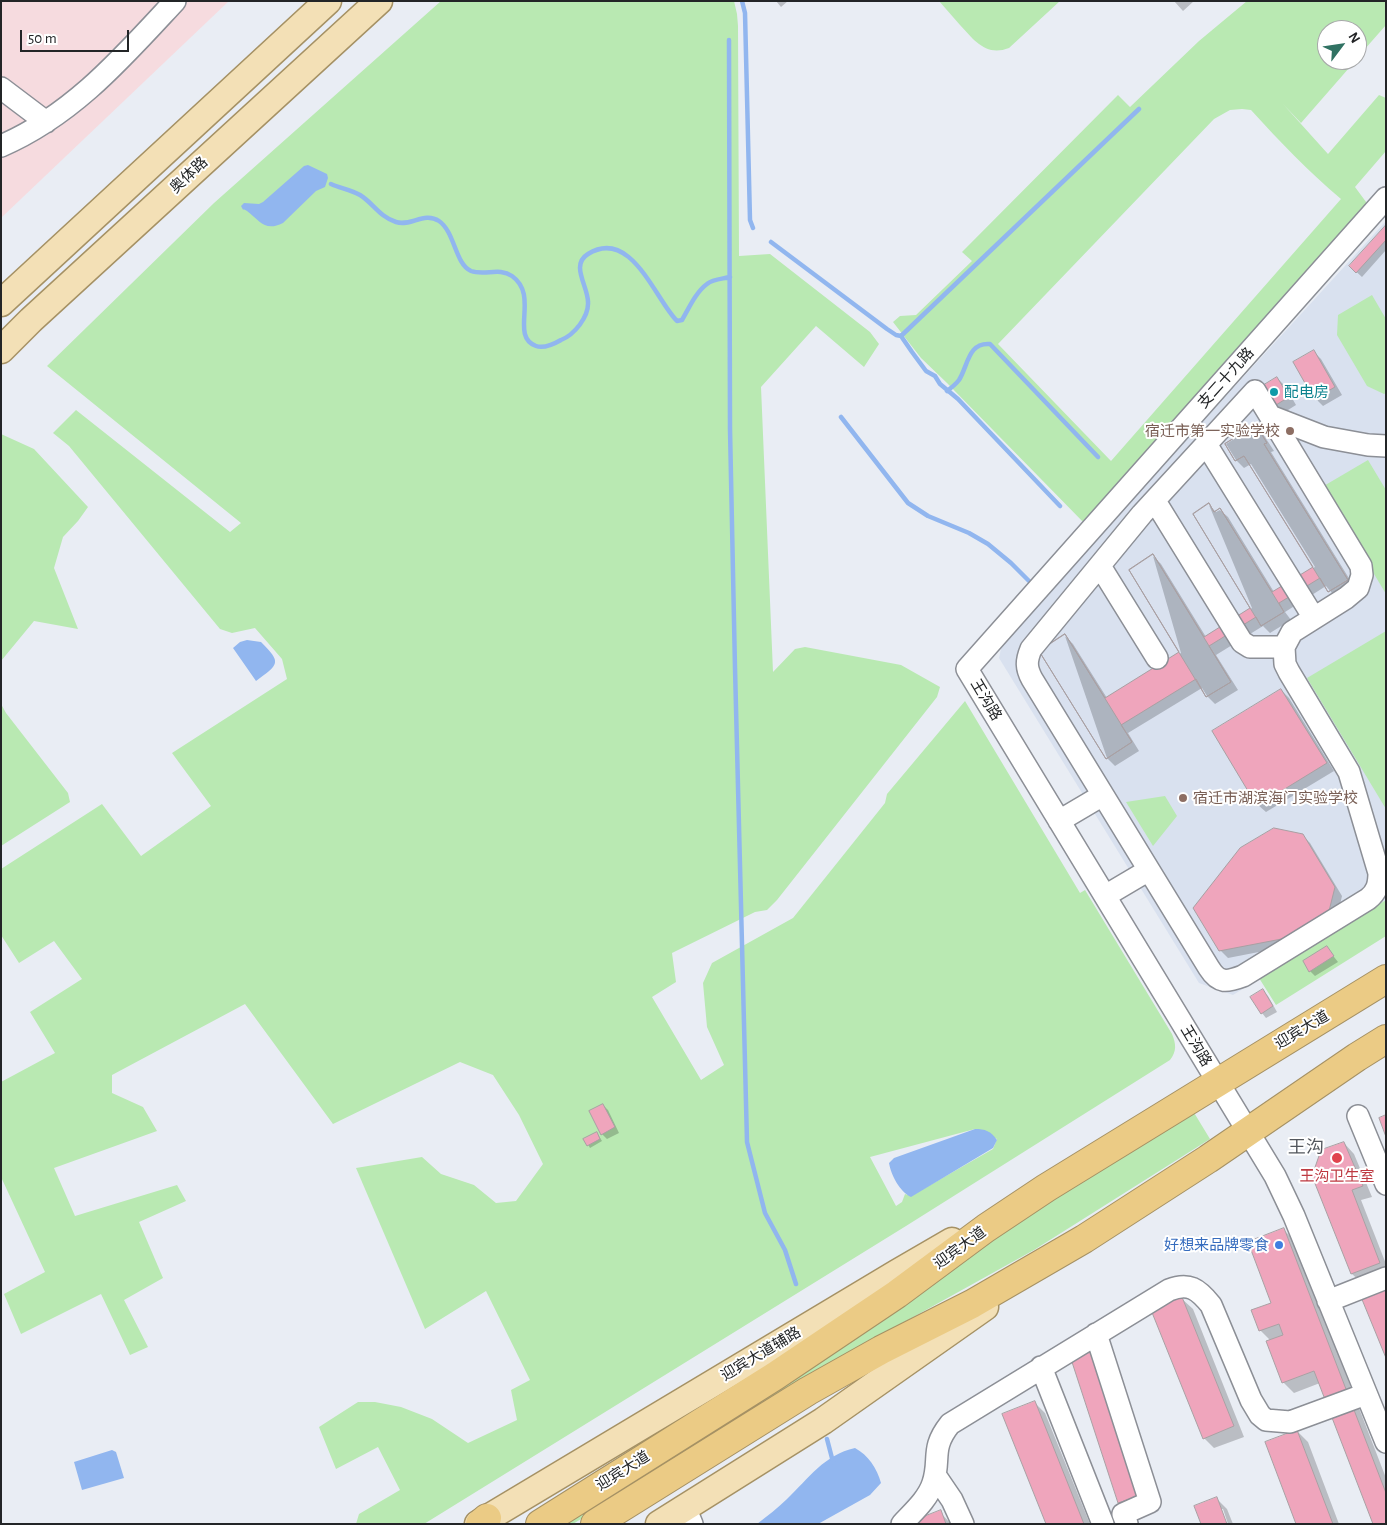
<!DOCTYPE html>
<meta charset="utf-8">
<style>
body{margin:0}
#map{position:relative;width:1387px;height:1525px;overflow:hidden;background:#e9edf4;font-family:"Alegreya Sans",sans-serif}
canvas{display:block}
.frame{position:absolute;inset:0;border:2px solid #232527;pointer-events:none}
.north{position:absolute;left:1317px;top:20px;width:50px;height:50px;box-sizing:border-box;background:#fff;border:1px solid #a7a8a9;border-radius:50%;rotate:59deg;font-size:14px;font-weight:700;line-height:20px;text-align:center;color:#232527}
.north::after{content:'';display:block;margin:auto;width:18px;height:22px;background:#307263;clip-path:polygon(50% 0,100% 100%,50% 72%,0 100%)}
.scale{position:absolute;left:20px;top:30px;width:109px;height:22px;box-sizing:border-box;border:2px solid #232527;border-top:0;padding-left:6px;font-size:15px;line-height:18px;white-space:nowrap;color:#232527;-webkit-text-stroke:4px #fff;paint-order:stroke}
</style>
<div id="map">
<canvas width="1387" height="1525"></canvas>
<div class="frame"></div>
<div class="north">N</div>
<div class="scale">50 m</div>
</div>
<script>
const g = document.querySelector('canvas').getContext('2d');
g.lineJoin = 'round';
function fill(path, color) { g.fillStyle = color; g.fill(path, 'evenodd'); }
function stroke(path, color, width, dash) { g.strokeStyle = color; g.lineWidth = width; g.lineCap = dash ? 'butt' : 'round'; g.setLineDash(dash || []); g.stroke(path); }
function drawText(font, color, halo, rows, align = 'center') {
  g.font = font + ' "Alegreya Sans","Noto Sans SC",sans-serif'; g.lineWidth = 4; g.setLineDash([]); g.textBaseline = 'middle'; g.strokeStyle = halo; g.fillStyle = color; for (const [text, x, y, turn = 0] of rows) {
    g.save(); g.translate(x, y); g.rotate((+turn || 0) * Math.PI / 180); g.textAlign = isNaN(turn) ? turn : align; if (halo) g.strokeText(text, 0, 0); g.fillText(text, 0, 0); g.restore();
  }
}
fill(new Path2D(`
 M1 1H229L1 218Z`), '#f6dbdf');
fill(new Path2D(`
 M1386 221V900L1233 995 1199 983 999 658 1003 640Z`), '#d9e1ef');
fill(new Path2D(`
 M441 1H734L737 14 738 26 739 256 770 254 870 332 879 344 864 367 816 326 761 387 773 672 795 649 805 647 901 665 940 687 937 697 777 900 767 910 755 912 672 953 676 982 652 997 701 1080 724 1065 707 1027 703 983 712 963 793 918 885 803 887 794 965 701 1080 893 1085 890 1172 1034C1176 1044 1177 1051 1170 1060L906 1226 424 1524H356L359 1514 400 1490 378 1447 336 1469 319 1427 358 1402H375L401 1407 432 1419 468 1443 517 1420 511 1390 530 1380 486 1291 425 1329 356 1168 422 1157 441 1174 474 1185 496 1203 516 1201 543 1164 519 1115 493 1075 460 1062 333 1124 245 1004 112 1075V1093L143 1107 157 1131 54 1168 75 1216 177 1185 186 1201 139 1222 163 1278 124 1300 148 1347 130 1355 101 1294 21 1334 4 1294 45 1272 1 1177V1082L55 1053 30 1012 82 979 54 941 19 963 1 935V869L102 804 141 856 211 806 172 753 287 679 282 659 255 628 232 633 220 629 69 446 53 433 76 410 230 532 241 523 47 366 214 203ZM975 1129 997 1139 993 1149 911 1196 905 1194 902 1202 896 1206 870 1157Z
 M939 1H1060L1009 48C986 57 974 40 960 25 953 17 946 9 939 1Z
 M1247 1H1386V25L1357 58V30H1327V60H1356L1301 123 1283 104 1328 154 1379 95 1386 98V151L1355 187 1372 210 1086 525 947 383 921 358 893 322 900 316 916 315 972 261 962 252 1118 95 1130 107 1199 41ZM1242 109 1251 110C1280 142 1308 171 1341 199L1111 461 998 344 1214 119 1230 110Z
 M1372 295 1386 319V393L1384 394 1367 386 1337 335 1338 315Z
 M1 434 34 449 88 507 78 521 63 537 54 568 78 629 34 621 1 661Z
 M1368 460 1386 490V594L1322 487Z
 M1386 631V809L1307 678Z
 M1 704 6 713 68 793 70 802 1 846Z
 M1165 796 1177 816 1153 846 1126 802Z
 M1386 900V936L1276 1005 1259 978Z
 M1193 1111 1210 1139 1034 1250 825 1366 573 1524H564L1030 1214Z`), '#b9e9b2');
fill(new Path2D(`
 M308 165 327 174 328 178 325 187 316 191 283 223C265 232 260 221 247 211 241 207 245 213 241 206L244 203 259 204 263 202 304 166Z
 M247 640 261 642C282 663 279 664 256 681L233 648 240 642Z
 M975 1129C985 1129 991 1131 997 1140L993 1148 911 1197C900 1192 891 1175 889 1163L894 1158Z
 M855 1448C868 1455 877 1468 881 1483L870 1495 818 1524H757C767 1516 778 1508 787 1499 809 1478 824 1455 855 1448Z
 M112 1450 116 1452 124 1478 82 1490 74 1462Z`), '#91b6ef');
fill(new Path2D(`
 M776 1H788L781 7Z
 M1174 1H1194L1183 11Z
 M1386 227V250L1362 277 1350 266Z
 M1314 352 1321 359 1342 395 1323 406 1315 398Z
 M1277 378 1285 386 1296 405 1280 415 1272 407Z
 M1255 426 1263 434 1274 451 1271 452 1355 588 1337 599 1326 586 1285 612 1291 620 1270 633 1263 626 1216 655 1238 690 1215 704 1207 696 1202 688 1128 733 1139 751 1115 766 1107 758 1065 636 1073 644 1107 698 1181 653 1153 556 1161 564 1206 637 1252 608 1209 505 1216 512 1220 510 1228 517 1274 592 1315 567 1251 464 1244 468 1236 460 1226 444Z
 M1281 690 1289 698 1334 771 1266 812 1258 805Z
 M1302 835 1310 843 1342 896 1336 922 1300 944 1228 958 1220 950Z
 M1327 948 1338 962 1315 976 1310 971Z
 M1263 991 1268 996 1277 1012 1266 1018 1262 1013Z
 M603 1105 608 1110 619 1133 607 1139 602 1134Z
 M597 1133 602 1141 590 1148 585 1139Z
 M1344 1143 1354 1154 1372 1197 1361 1200 1386 1264V1275L1363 1284 1352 1274 1314 1176Z
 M1284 1230 1294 1240 1386 1478V1524L1320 1383 1294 1393 1283 1382 1271 1341 1260 1330 1273 1303Z
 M1182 1299 1193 1309 1244 1437 1214 1448 1204 1438Z
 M1035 1403 1045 1413 1090 1524H1047Z
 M1297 1431 1308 1442 1339 1524H1298Z
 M1216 1498 1227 1509 1233 1524H1228L1223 1509H1220Z
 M940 1512 951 1524H909Z`), '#0003');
stroke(new Path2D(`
 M742 1 745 13 750 220 753 228
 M729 40 730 429 735 668 747 1142 765 1213 785 1250 796 1284
 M331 184C340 188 351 190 360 195 373 203 380 217 396 222 411 227 424 211 439 221 455 232 455 264 471 271 485 276 499 267 512 276 540 296 509 336 536 346 544 349 554 344 561 340 574 335 589 317 588 302 588 286 570 265 588 254 631 227 655 299 677 321L682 320C689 308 696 292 707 284 713 279 722 279 730 277
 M771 242 887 329 896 335 901 336 1139 109
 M901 336 912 352 926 371 935 376 940 384 958 399 1060 506
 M947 391C951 388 956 384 959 380 968 366 968 342 990 344L1098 457
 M841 417 908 503 928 516 969 533 988 544 1011 563 1029 581
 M827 1439 833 1462`), '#91b6ef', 4.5);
const building = new Path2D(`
 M1386 225V240L1356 273 1349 266Z
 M1314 350 1335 387 1314 399 1293 362Z
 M1277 377 1289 397 1271 408 1259 388Z
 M1256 425 1267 443 1264 444 1348 580 1328 592 1320 578 1279 603 1284 612 1261 626 1256 617 1209 646 1231 682 1206 697 1196 679 1121 725 1132 742 1106 759 1039 651 1065 634 1105 698 1179 652 1129 570 1153 554 1204 637 1250 608 1193 514 1209 503 1214 512 1220 508 1272 592 1313 567 1244 456 1235 461 1225 444Z
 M1256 425 1267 443 1264 444 1348 580 1328 592 1244 456 1235 461 1225 444Z
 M1209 503 1214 512 1220 508 1284 612 1261 626 1193 514Z
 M1153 554 1231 682 1206 697 1129 570Z
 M1065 634 1132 742 1106 759 1039 651Z
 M1281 689 1327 763 1257 806 1212 731Z
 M1274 828 1303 834 1335 887 1328 915 1292 937 1219 951 1193 908 1240 848Z
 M1327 946 1334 956 1309 972 1303 961Z
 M1263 989 1273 1006 1261 1014 1250 997Z
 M603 1104 615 1127 601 1135 589 1111Z
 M1386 1115V1137L1379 1118Z
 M597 1132 600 1139 587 1146 583 1139Z
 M1344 1142 1363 1186 1352 1190 1380 1263 1351 1274 1312 1176 1321 1150Z
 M1284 1228 1386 1493V1524H1373L1314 1371 1282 1383 1266 1341 1283 1335 1279 1324 1259 1331 1251 1310 1271 1303 1248 1242Z
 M1386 1287V1358L1361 1297Z
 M1182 1297 1234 1426 1203 1439 1151 1310Z
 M1095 1351 1142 1495 1118 1503 1071 1359Z
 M1035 1401 1084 1524H1046L1002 1414Z
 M1297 1430 1333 1524H1296L1265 1442Z
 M1217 1497 1227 1524H1201L1194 1506Z
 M941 1510 946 1524H905Z`);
fill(building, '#efa5bc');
stroke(building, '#a9a0a3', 1);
const minor = new Path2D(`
 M1 88 46 122
 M1 146C73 115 123 57 175 1
 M1386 198 967 669 1275 1176 1294 1216 1386 1442
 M1255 391 1361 566 1362 575 1358 588 1346 598 1292 632 1284 647 1285 664 1289 672 1349 772 1379 873C1379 884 1377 892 1368 899L1243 976C1227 982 1219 984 1209 968L1032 679C1026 668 1026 661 1031 649L1142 514Z
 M1270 416 1324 437 1368 445 1386 446
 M1206 444 1314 618
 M1155 501 1242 642 1250 647H1284
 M1100 566 1157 658
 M1059 821 1103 795
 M1105 896 1149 870
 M1358 1116 1386 1184
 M1328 1301 1386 1278
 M1096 1334 1150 1502 1123 1514 1127 1524
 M1041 1367 1103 1524
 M935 1475 952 1500 963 1524
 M685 1507 692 1524
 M902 1524C913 1512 928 1499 933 1483 941 1459 930 1449 950 1424L1169 1290C1189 1282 1198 1289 1211 1305L1251 1400 1260 1415 1266 1420 1290 1422 1366 1394`);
const major = new Path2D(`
 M1 303 328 1
 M1 350 31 320 379 1
 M478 1524 897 1273 952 1241
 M659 1524 823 1421 985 1307`);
const highway = new Path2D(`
 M480 1524 487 1518
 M540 1524 775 1376 897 1294 986 1228 1046 1188 1386 979
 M595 1524 808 1391 881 1350 972 1304 1084 1239 1208 1159 1357 1057 1386 1039`);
stroke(minor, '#8c8f96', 24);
stroke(major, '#a59164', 29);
stroke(highway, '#a59164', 30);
stroke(minor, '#fff', 21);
stroke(major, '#f3e0b6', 26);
stroke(highway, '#ebcb85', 28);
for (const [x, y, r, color] of [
 [1274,392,5,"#0f9aa8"],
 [1290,431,5,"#8d6e63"],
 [1183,798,5,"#8d6e63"],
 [1337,1158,6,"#e0444e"],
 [1279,1245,5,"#3f7fe0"]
]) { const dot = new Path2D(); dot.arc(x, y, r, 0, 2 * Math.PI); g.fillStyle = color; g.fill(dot); stroke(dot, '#fff', 2); }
drawText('15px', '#232527', '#fff', [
 ["奥体路",189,175,-43],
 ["支二十九路",1226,378,-48],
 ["王沟路",986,700,59],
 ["迎宾大道",1302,1030,-31],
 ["王沟路",1196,1046,59],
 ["迎宾大道",960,1248,-36],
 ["迎宾大道辅路",761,1354,-31],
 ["迎宾大道",623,1471,-32]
]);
drawText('15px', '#0d838f', '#fff', [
 ["配电房",1284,392]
], 'left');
drawText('15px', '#785e54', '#fff', [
 ["宿迁市第一实验学校",1280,431],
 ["宿迁市湖滨海门实验学校",1193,798,"left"]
], 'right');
drawText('15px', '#be3a42', '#fff', [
 ["王沟卫生室",1337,1176]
]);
drawText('15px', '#366cbe', '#fff', [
 ["好想来品牌零食",1269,1245]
], 'right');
drawText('18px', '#53575d', '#fff', [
 ["王沟",1306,1148]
]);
</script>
